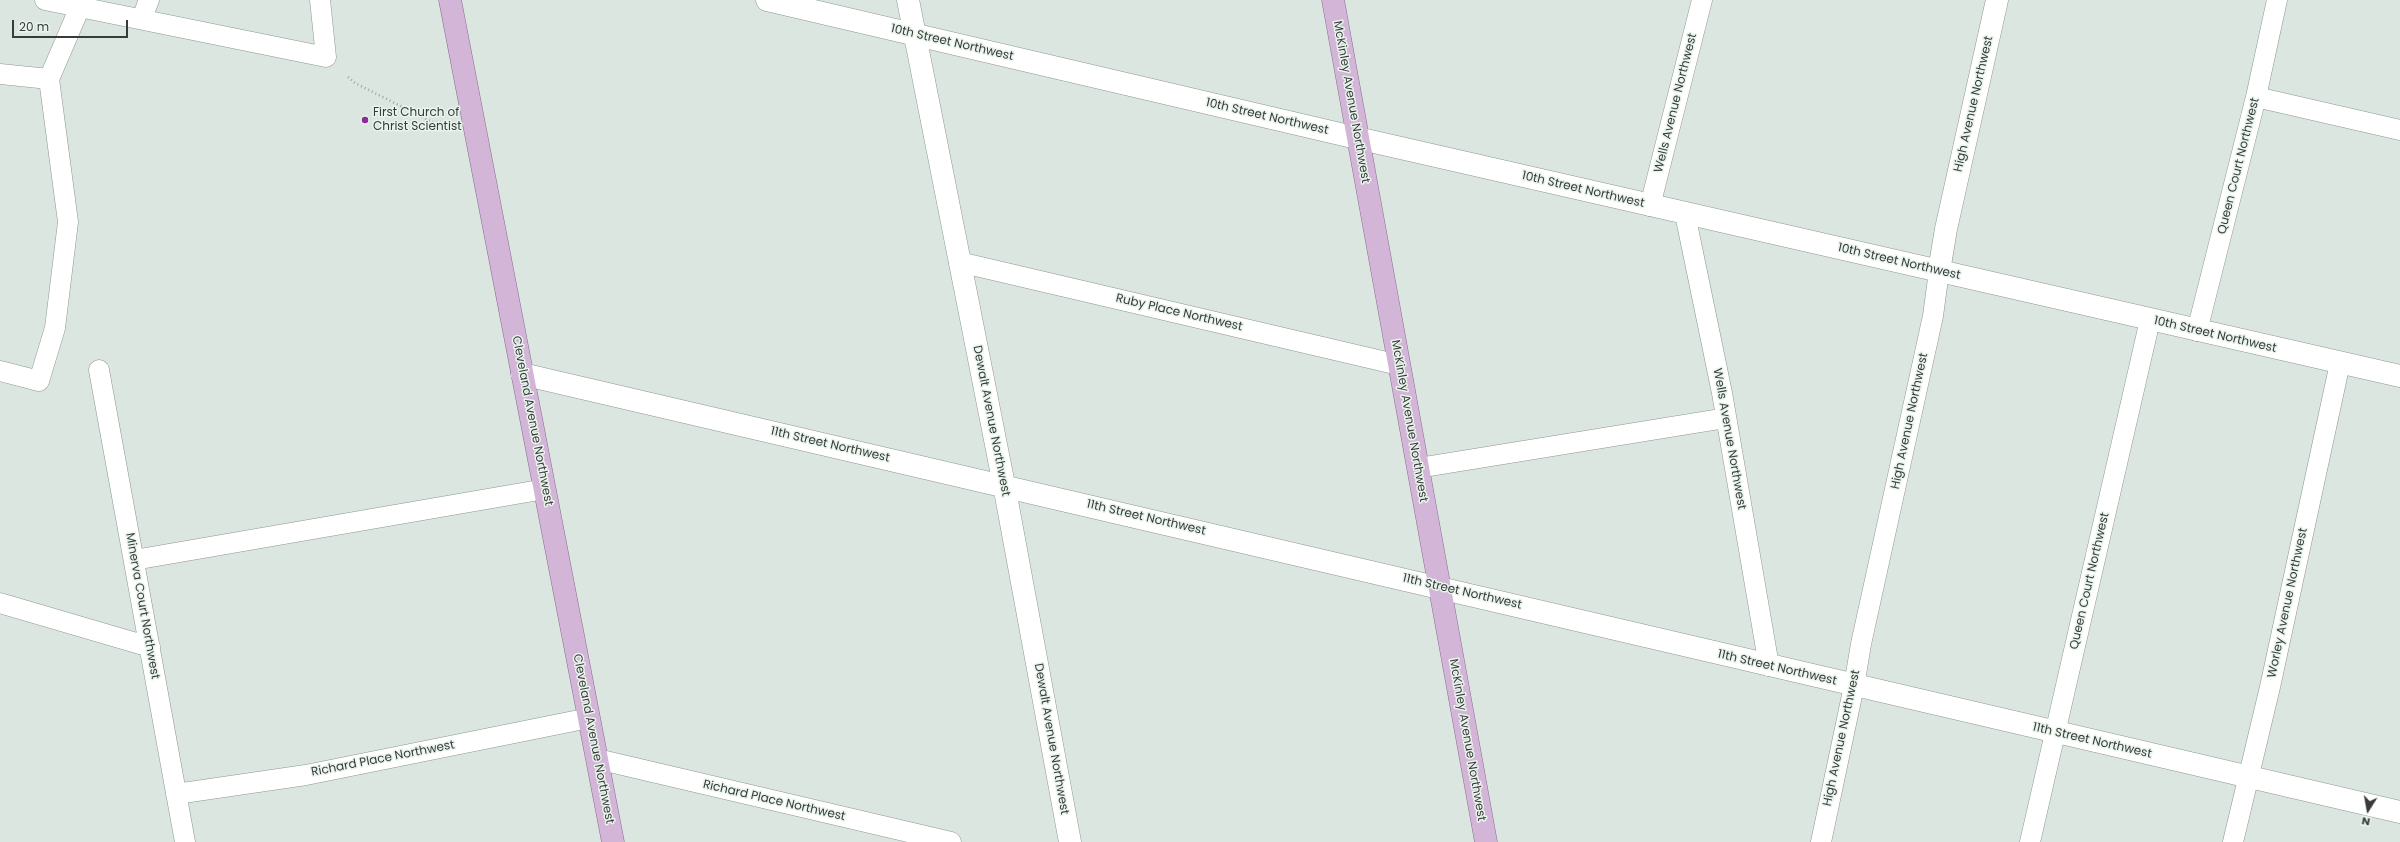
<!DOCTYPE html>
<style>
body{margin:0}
#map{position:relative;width:2400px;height:842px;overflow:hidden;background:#dbe6e0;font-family:Poppins,sans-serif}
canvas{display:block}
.north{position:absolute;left:2348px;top:790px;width:40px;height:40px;-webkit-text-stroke:3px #e9f4ed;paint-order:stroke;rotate:191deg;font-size:11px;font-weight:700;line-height:16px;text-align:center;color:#383c39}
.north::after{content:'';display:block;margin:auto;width:14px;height:18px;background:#383c39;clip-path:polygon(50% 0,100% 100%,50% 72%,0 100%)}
.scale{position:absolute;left:12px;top:20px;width:116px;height:18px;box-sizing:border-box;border:2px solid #383c39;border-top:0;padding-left:5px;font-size:12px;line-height:14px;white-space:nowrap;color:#383c39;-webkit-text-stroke:3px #e9f4ed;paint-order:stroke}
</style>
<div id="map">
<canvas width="2400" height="842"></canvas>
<div class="north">N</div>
<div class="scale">20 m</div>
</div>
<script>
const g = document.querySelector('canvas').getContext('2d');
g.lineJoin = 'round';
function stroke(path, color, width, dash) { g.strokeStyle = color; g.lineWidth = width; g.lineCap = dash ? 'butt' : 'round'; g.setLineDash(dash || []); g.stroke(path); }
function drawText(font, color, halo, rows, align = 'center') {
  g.font = font + ' Poppins,sans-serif'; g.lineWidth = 3; g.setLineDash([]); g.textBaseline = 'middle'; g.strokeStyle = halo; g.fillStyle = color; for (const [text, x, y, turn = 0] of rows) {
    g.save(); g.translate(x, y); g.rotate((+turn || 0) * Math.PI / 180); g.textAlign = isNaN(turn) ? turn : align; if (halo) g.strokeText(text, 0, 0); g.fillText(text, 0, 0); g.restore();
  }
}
const lane = new Path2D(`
 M45 0 326 57 320 0
 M142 18 149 0
 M0 74 49 79
 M2256 97 2400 130
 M1650 206 1702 0
 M1685 214 1722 393 1769 666
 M959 262 1399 365
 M2197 331 2256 97 2277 0
 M99 370 185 842
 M0 371 39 381 55 328 68 222 49 79 83 0
 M1418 468 1726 418
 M134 560 545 489
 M0 603 150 647
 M597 759 951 842
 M176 794 306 775 589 718
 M1821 842 1854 686 1861 644 1933 316 1939 271
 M2030 842 2150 320
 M2233 842 2270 687 2340 363`);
const street = new Path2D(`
 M767 0 1357 138 2400 376
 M908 0 1004 485 1070 842
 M1939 271 1946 229 1997 0
 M522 374 2400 812`);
const primary = new Path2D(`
 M450 0 613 842
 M1333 0 1486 842`);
stroke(lane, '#8d9791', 21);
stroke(street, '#8d9791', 23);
stroke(primary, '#8a6b8f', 23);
stroke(new Path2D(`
 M348 77 355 83 432 122H441`), '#9da5a0', 2.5, [1, 3]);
stroke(lane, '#fff', 20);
stroke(street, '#fff', 22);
stroke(primary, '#d3b5d8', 22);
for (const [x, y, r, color] of [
 [365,120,4,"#882c97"]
]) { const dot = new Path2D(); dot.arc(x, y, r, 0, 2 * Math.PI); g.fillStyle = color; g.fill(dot); stroke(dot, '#e9f4ed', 1.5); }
drawText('12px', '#383c39', '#e9f4ed', [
 ["10th Street Northwest",952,43,13],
 ["McKinley Avenue Northwest",1351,102,80],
 ["Wells Avenue Northwest",1676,103,-76],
 ["High Avenue Northwest",1974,104,-77],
 ["10th Street Northwest",1267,117,13],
 ["Queen Court Northwest",2239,166,-76],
 ["10th Street Northwest",1583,190,13],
 ["10th Street Northwest",1899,262,13],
 ["Ruby Place Northwest",1179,313,13],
 ["10th Street Northwest",2215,335,13],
 ["Cleveland Avenue Northwest",532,421,79],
 ["Dewalt Avenue Northwest",991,421,79],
 ["McKinley Avenue Northwest",1409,421,80],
 ["High Avenue Northwest",1910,421,-78],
 ["Wells Avenue Northwest",1729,439,80],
 ["11th Street Northwest",830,445,13],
 ["11th Street Northwest",1146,518,13],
 ["Queen Court Northwest",2090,581,-77],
 ["11th Street Northwest",1462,592,13],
 ["Worley Avenue Northwest",2288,603,-78],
 ["Minerva Court Northwest",142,606,80],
 ["11th Street Northwest",1777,668,13],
 ["High Avenue Northwest",1842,738,-78],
 ["Cleveland Avenue Northwest",593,739,79],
 ["Dewalt Avenue Northwest",1051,739,80],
 ["McKinley Avenue Northwest",1467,740,80],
 ["11th Street Northwest",2092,741,13],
 ["Richard Place Northwest",383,759,-11],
 ["Richard Place Northwest",774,801,13]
]);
drawText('12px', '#383c39', '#e9f4ed', [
 ["First Church of",373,113],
 ["Christ Scientist",373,127]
], 'left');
</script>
